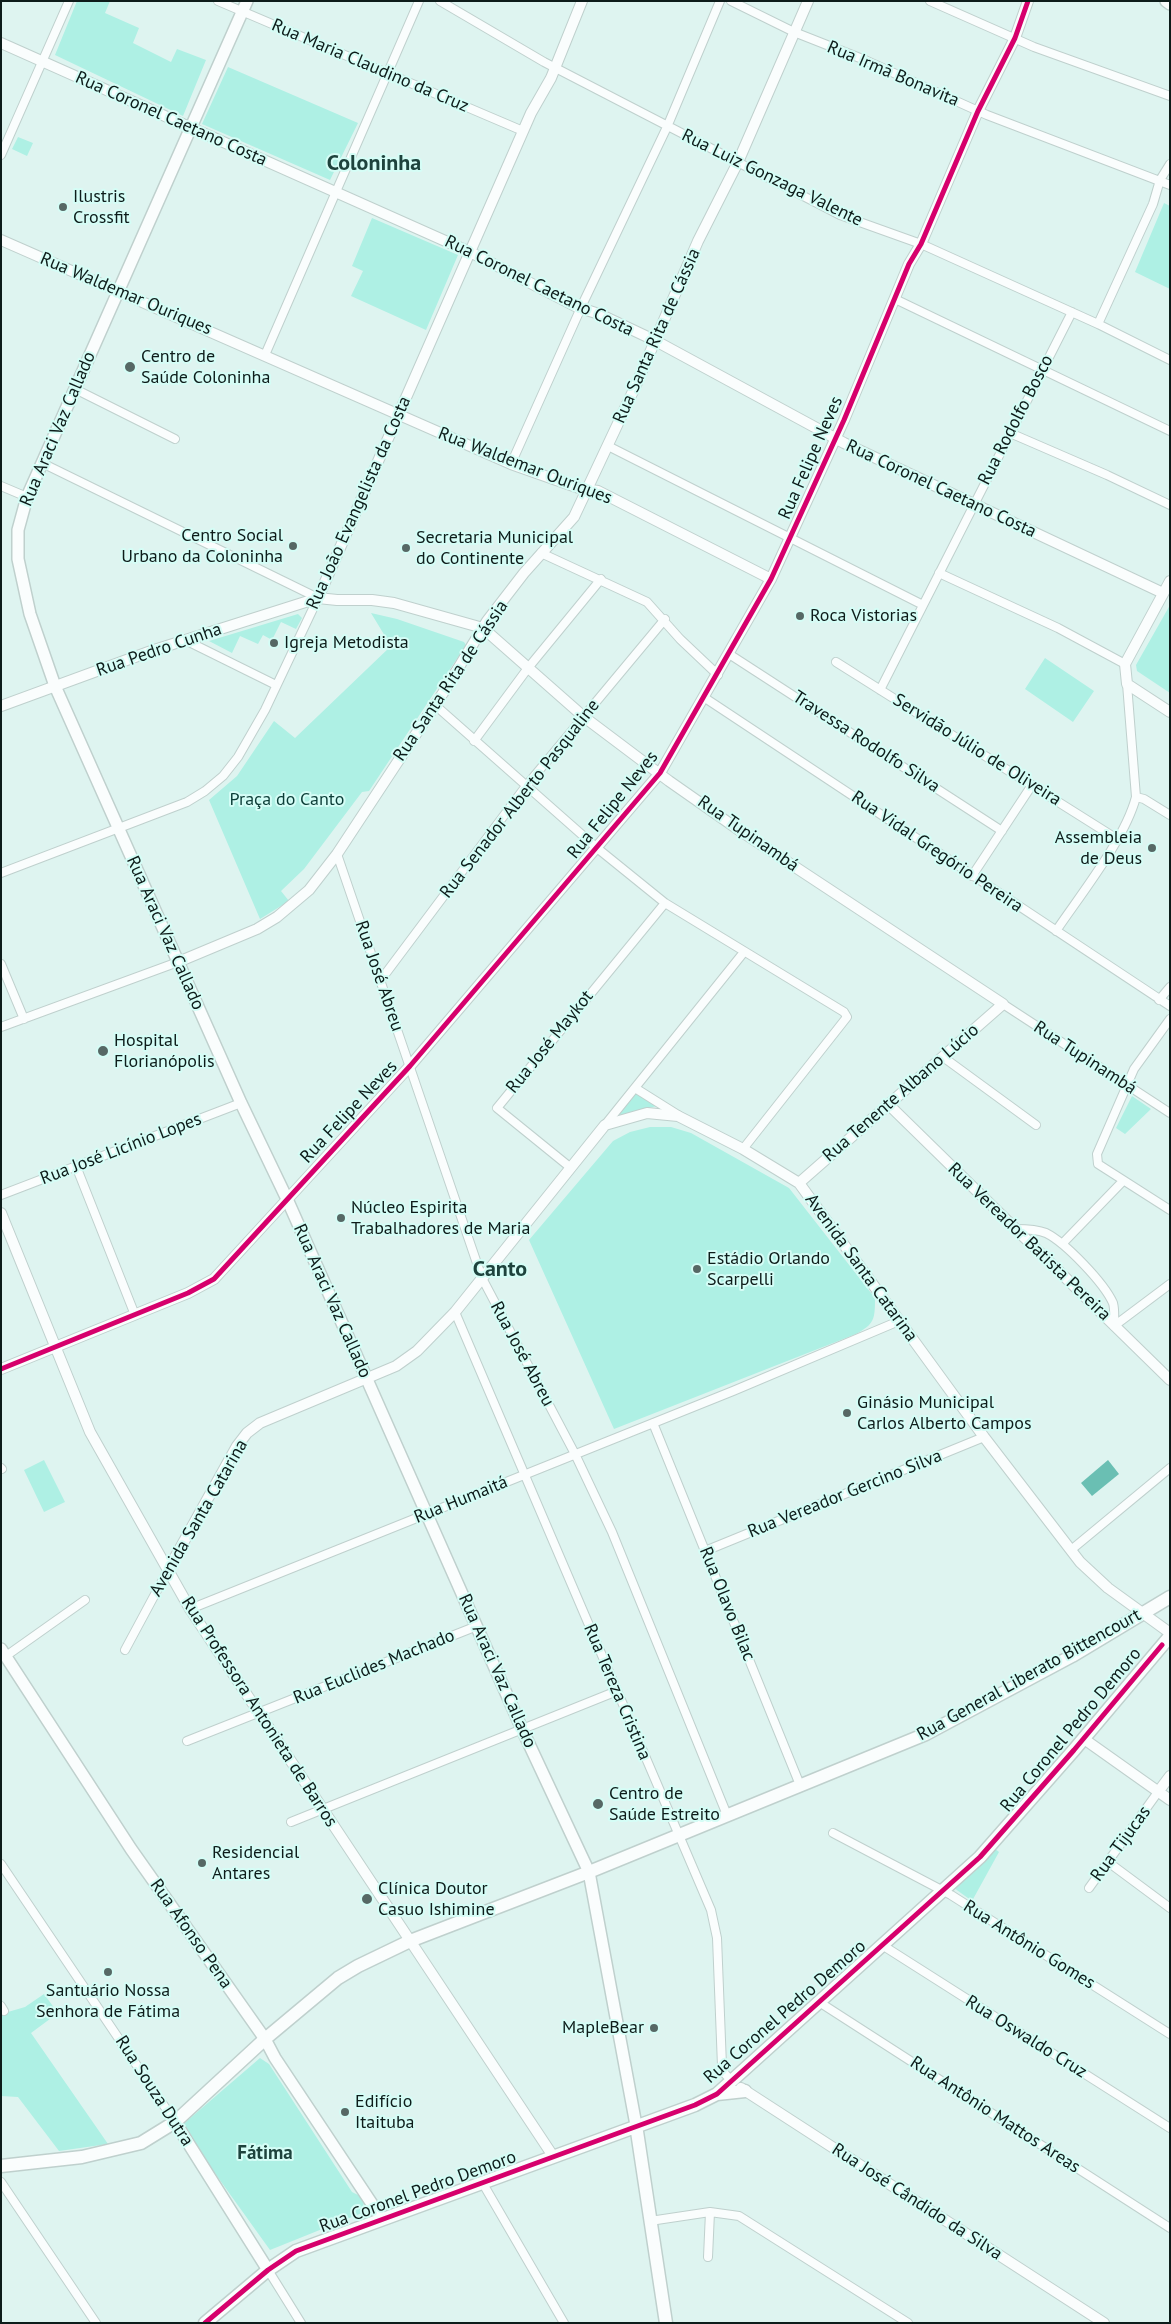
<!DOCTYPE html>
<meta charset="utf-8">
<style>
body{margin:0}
#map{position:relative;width:1171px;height:2324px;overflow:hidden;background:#def4f0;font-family:"PT Sans",sans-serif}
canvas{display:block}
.frame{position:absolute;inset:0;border:2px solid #0d1c1a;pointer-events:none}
</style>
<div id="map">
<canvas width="1171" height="2324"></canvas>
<div class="frame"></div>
</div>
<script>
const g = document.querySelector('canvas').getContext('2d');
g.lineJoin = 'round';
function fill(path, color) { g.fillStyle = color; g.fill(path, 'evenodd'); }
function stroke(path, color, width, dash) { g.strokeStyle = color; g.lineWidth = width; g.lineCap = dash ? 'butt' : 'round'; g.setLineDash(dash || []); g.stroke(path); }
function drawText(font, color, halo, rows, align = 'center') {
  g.font = font + ' "PT Sans",sans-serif'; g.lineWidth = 4; g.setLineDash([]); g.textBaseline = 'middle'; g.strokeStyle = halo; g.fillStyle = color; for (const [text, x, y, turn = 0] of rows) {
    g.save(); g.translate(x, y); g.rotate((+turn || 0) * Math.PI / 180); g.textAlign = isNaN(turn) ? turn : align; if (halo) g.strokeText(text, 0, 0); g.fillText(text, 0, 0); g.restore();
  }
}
fill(new Path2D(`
 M77 1H110L105 13 139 28 133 43 171 62 177 49 206 60 183 116 55 55Z
 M228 67 358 123 330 180 202 124Z
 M18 137 33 143 27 156 12 149Z
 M1164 203 1170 206V289L1135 272Z
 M372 218 458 255 426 330 351 296 363 271 352 266Z
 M1170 605V693L1137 671 1136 665Z
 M371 613 397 619 464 642 466 645 369 791 362 792 304 869 281 891 289 901 260 919 209 800 237 776 274 721 295 738 391 646Z
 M298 614 302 618 296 629 281 622 272 640 263 635 258 644 240 636 232 653 209 641Z
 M1045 658 1094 691 1073 722 1025 689Z
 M636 1093 657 1106 616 1116Z
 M1132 1096 1151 1109 1125 1134 1116 1128Z
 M650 1127H671L691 1133 789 1188 875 1298C875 1320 874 1324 856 1334L614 1429 529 1240 613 1141 630 1132Z
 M44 1460 65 1502 44 1512 24 1470Z
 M994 1848 999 1852 972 1901 954 1888Z
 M44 1994 58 2013 31 2033 108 2144 59 2151 18 2097 1 2096V2014L25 2007Z
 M260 2058 269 2064 352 2192 360 2196 364 2202 362 2213 270 2250 181 2126Z`), '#aef0e4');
fill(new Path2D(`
 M1108 1460 1119 1474 1092 1496 1081 1483Z`), '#6abfb3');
const minor = new Path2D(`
 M218 1 523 131
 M440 1 544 62 840 215 921 244 1098 324 1170 360
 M731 1 794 32 865 60 987 115 1170 185
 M930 1 1034 47 1170 96
 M1 155 69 1
 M895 299 1170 431
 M1098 324 1153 204 1160 180 1170 164
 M265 355 419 1
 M75 389 175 439
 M1010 433 1107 475 1170 505
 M608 446 923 605
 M511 464 584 301 667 127 720 1
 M1 486 27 497
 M541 553 647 602 680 639 718 675
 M939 573 1058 628 1125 664
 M185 640 276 685
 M729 654 1002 831
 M836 662 1117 839
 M880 690 1072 312
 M705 698 1170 1006
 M435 705 597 848 665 903 844 1012 847 1017 743 1149
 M474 741 528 668 601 579
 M1136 797 1144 799 1170 815
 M337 854 482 1278 575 1454 612 1532 727 1815
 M1 873 187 802 205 791 223 776 238 757 265 710 318 598 42 463
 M972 876 1032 785
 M1056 931C1081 894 1125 839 1136 797L1127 684
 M1 964 24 1019
 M380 981 526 786 665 619
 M1159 1000 1170 987
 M1003 1004 1170 1113
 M1170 1019 1134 1069 1097 1154 1098 1164 1170 1210
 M1 1027 178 962
 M943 1057 1036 1125
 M635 1088 678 1115
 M605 1125 744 952
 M76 1166 135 1315
 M571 1168 497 1108 665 903
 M1 1195 241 1103
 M1015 1229C1025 1229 1036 1229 1046 1233 1066 1243 1104 1283 1113 1303 1115 1310 1114 1319 1114 1326
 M1062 1244 1123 1181
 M455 1312 711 1910 717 1938 722 2066 725 2074 732 2081
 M1114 1326 1170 1284
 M653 1423 800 1785
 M1 1468 2 1469
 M1071 1550 1170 1468
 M705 1551 984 1437
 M190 1609 733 1391 899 1321
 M125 1650 168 1570
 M6 1656 85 1600
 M187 1741 477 1626
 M291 1822 617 1691
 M833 1833 951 1895 1170 2034
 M1108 1862 1170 1908
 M1 1864 175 2122
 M1089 1888 1158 1792
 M882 1945 1170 2128
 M819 2002 1170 2228
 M1 2006 4 2011
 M1 2182 96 2323
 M482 2182 564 2323
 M650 2221 710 2212 739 2216 908 2323
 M708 2257 710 2212
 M268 2270 301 2323`);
const tertiary = new Path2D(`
 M1 43 470 252 577 307 599 314 654 340 844 443 1163 593
 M1 240 511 464 579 488 598 491 771 579
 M1170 581 1125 664 1127 684 1170 712
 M318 598 531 113 551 78 582 1
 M1 706 154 650 318 598 337 600H372L394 603 483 628 584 717 669 781 739 830 1003 1004 799 1183
 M178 962 257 929 277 917 309 890 337 854 443 693 487 621 524 573 574 517 636 385 698 241 738 162 808 1
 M888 1104 1170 1380
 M1 1213 90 1432 190 1609 553 2156
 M1 1369 188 1293 214 1279 410 1066 660 773 771 579 844 420 909 264 921 244 978 111 1015 38 1028 1
 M168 1570 237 1446 247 1433 260 1423 396 1366 417 1351 455 1312 605 1125 647 1113 678 1116 743 1149 799 1183 984 1437 1080 1562 1108 1588 1170 1633
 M1084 1739 1170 1800
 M1158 1792 1170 1776
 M741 2088 1104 2323`);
const secondary = new Path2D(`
 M247 1 27 497 18 530V559L30 614 55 686 241 1103 287 1199 522 1729 589 1872 636 2125
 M1166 1 1170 4
 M1 1649 131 1849 265 2039 275 2058 382 2219
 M175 2122 268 2270`);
const primary = new Path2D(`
 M717 2094 745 2091
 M636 2125 666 2323
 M1 2166 82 2157 141 2143 175 2122 265 2039 338 1978 358 1966 410 1941 589 1872 926 1734 1072 1656 1170 1597
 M205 2323 268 2270 296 2251 695 2105 717 2094 980 1857 1074 1750 1170 1636`);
stroke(minor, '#bfd0cd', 10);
stroke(tertiary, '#bfd0cd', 12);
stroke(secondary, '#bfd0cd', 14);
stroke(primary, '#bfd0cd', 15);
stroke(minor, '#fafdfd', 8);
stroke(tertiary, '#fafdfd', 10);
stroke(secondary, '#fafdfd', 11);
stroke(primary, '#fafdfd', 12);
stroke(new Path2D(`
 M1 1369 188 1293 214 1279 410 1066 660 773 771 579 844 420 909 264 921 244 978 111 1015 38 1028 1
 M205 2323 268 2270 296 2251 695 2105 717 2094 980 1857 1074 1750 1162 1645`), '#d6006c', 5);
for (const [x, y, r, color] of [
 [63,207,5,"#566865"],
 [130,367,6,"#566865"],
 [293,546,5,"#566865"],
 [406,548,5,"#566865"],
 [800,616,5,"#566865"],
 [274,643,5,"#566865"],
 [1152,848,5,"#566865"],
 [103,1051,6,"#566865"],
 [341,1218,5,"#566865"],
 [697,1269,5,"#566865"],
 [847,1413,5,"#566865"],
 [598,1804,6,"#566865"],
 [202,1863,5,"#566865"],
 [367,1899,6,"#566865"],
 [108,1972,5,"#566865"],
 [654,2028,5,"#566865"],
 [345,2112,5,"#566865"]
]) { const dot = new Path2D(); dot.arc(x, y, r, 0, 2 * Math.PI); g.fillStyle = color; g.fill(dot); stroke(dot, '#d5fdf6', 2); }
drawText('18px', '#0d1c1a', '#d5fdf6', [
 ["Rua Maria Claudino da Cruz",370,66,23],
 ["Rua Irmã Bonavita",893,74,23],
 ["Rua Coronel Caetano Costa",171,119,24],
 ["Rua Luiz Gonzaga Valente",772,178,26],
 ["Rua Coronel Caetano Costa",539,286,26],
 ["Rua Waldemar Ouriques",126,294,23],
 ["Rua Santa Rita de Cássia",657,336,-66],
 ["Rua Rodolfo Bosco",1016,420,-63],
 ["Rua Araci Vaz Callado",58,429,-67],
 ["Rua Felipe Neves",811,458,-66],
 ["Rua Waldemar Ouriques",525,466,21],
 ["Rua Coronel Caetano Costa",941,489,25],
 ["Rua João Evangelista da Costa",359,503,-66],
 ["Rua Pedro Cunha",159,650,-19],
 ["Rua Santa Rita de Cássia",451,681,-56],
 ["Travessa Rodolfo Silva",866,742,33],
 ["Servidão Júlio de Oliveira",977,750,32],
 ["Rua Senador Alberto Pasqualine",520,799,-52],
 ["Rua Felipe Neves",613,805,-51],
 ["Rua Tupinambá",748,834,35],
 ["Rua Vidal Gregório Pereira",937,852,34],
 ["Rua Araci Vaz Callado",165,933,66],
 ["Rua José Abreu",379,976,71],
 ["Rua José Maykot",550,1042,-51],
 ["Rua Tupinambá",1085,1058,33],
 ["Rua Tenente Albano Lúcio",901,1093,-41],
 ["Rua Felipe Neves",349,1112,-47],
 ["Rua José Licínio Lopes",121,1149,-21],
 ["Rua Vereador Batista Pereira",1029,1242,44],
 ["Avenida Santa Catarina",861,1268,54],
 ["Rua Araci Vaz Callado",332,1301,66],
 ["Rua José Abreu",522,1354,62],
 ["Rua Vereador Gercino Silva",845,1494,-22],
 ["Rua Humaitá",461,1500,-22],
 ["Avenida Santa Catarina",199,1518,-60],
 ["Rua Olavo Bilac",727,1604,68],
 ["Rua Euclides Machado",374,1667,-22],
 ["Rua Araci Vaz Callado",497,1671,66],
 ["Rua General Liberato Bittencourt",1029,1675,-29],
 ["Rua Tereza Cristina",617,1692,67],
 ["Rua Professora Antonieta de Barros",259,1712,57],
 ["Rua Coronel Pedro Demoro",1071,1730,-50],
 ["Rua Tijucas",1121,1844,-54],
 ["Rua Afonso Pena",191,1934,55],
 ["Rua Antônio Gomes",1029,1945,32],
 ["Rua Coronel Pedro Demoro",785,2012,-41],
 ["Rua Oswaldo Cruz",1026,2037,32],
 ["Rua Souza Dutra",154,2091,57],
 ["Rua Antônio Mattos Areas",995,2115,33],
 ["Rua Coronel Pedro Demoro",418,2192,-20],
 ["Rua José Cândido da Silva",917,2202,33]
]);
drawText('18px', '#0d1c1a', '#d5fdf6', [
 ["Ilustris",73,197],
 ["Crossfit",73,218],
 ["Centro de",141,357],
 ["Saúde Coloninha",141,378],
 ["Centro Social",283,536,"right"],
 ["Urbano da Coloninha",283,557,"right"],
 ["Secretaria Municipal",416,538],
 ["do Continente",416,559],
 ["Roca Vistorias",810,616],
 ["Igreja Metodista",284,643],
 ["Assembleia",1142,838,"right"],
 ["de Deus",1142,859,"right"],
 ["Hospital",114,1041],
 ["Florianópolis",114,1062],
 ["Núcleo Espirita",351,1208],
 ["Trabalhadores de Maria",351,1229],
 ["Estádio Orlando",707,1259],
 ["Scarpelli",707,1280],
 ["Ginásio Municipal",857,1403],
 ["Carlos Alberto Campos",857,1424],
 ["Centro de",609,1794],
 ["Saúde Estreito",609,1815],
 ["Residencial",212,1853],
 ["Antares",212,1874],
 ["Clínica Doutor",378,1889],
 ["Casuo Ishimine",378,1910],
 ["Santuário Nossa",108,1991,"center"],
 ["Senhora de Fátima",108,2012,"center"],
 ["MapleBear",644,2028,"right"],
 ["Edifício",355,2102],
 ["Itaituba",355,2123]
], 'left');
drawText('18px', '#0b3d37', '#d5fdf6', [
 ["Praça do Canto",287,800]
]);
drawText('bold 19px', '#1e433d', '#d5fdf6', [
 ["Fátima",265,2154]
]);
drawText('bold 22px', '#1e433d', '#d5fdf6', [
 ["Coloninha",374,164],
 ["Canto",500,1270]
]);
</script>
